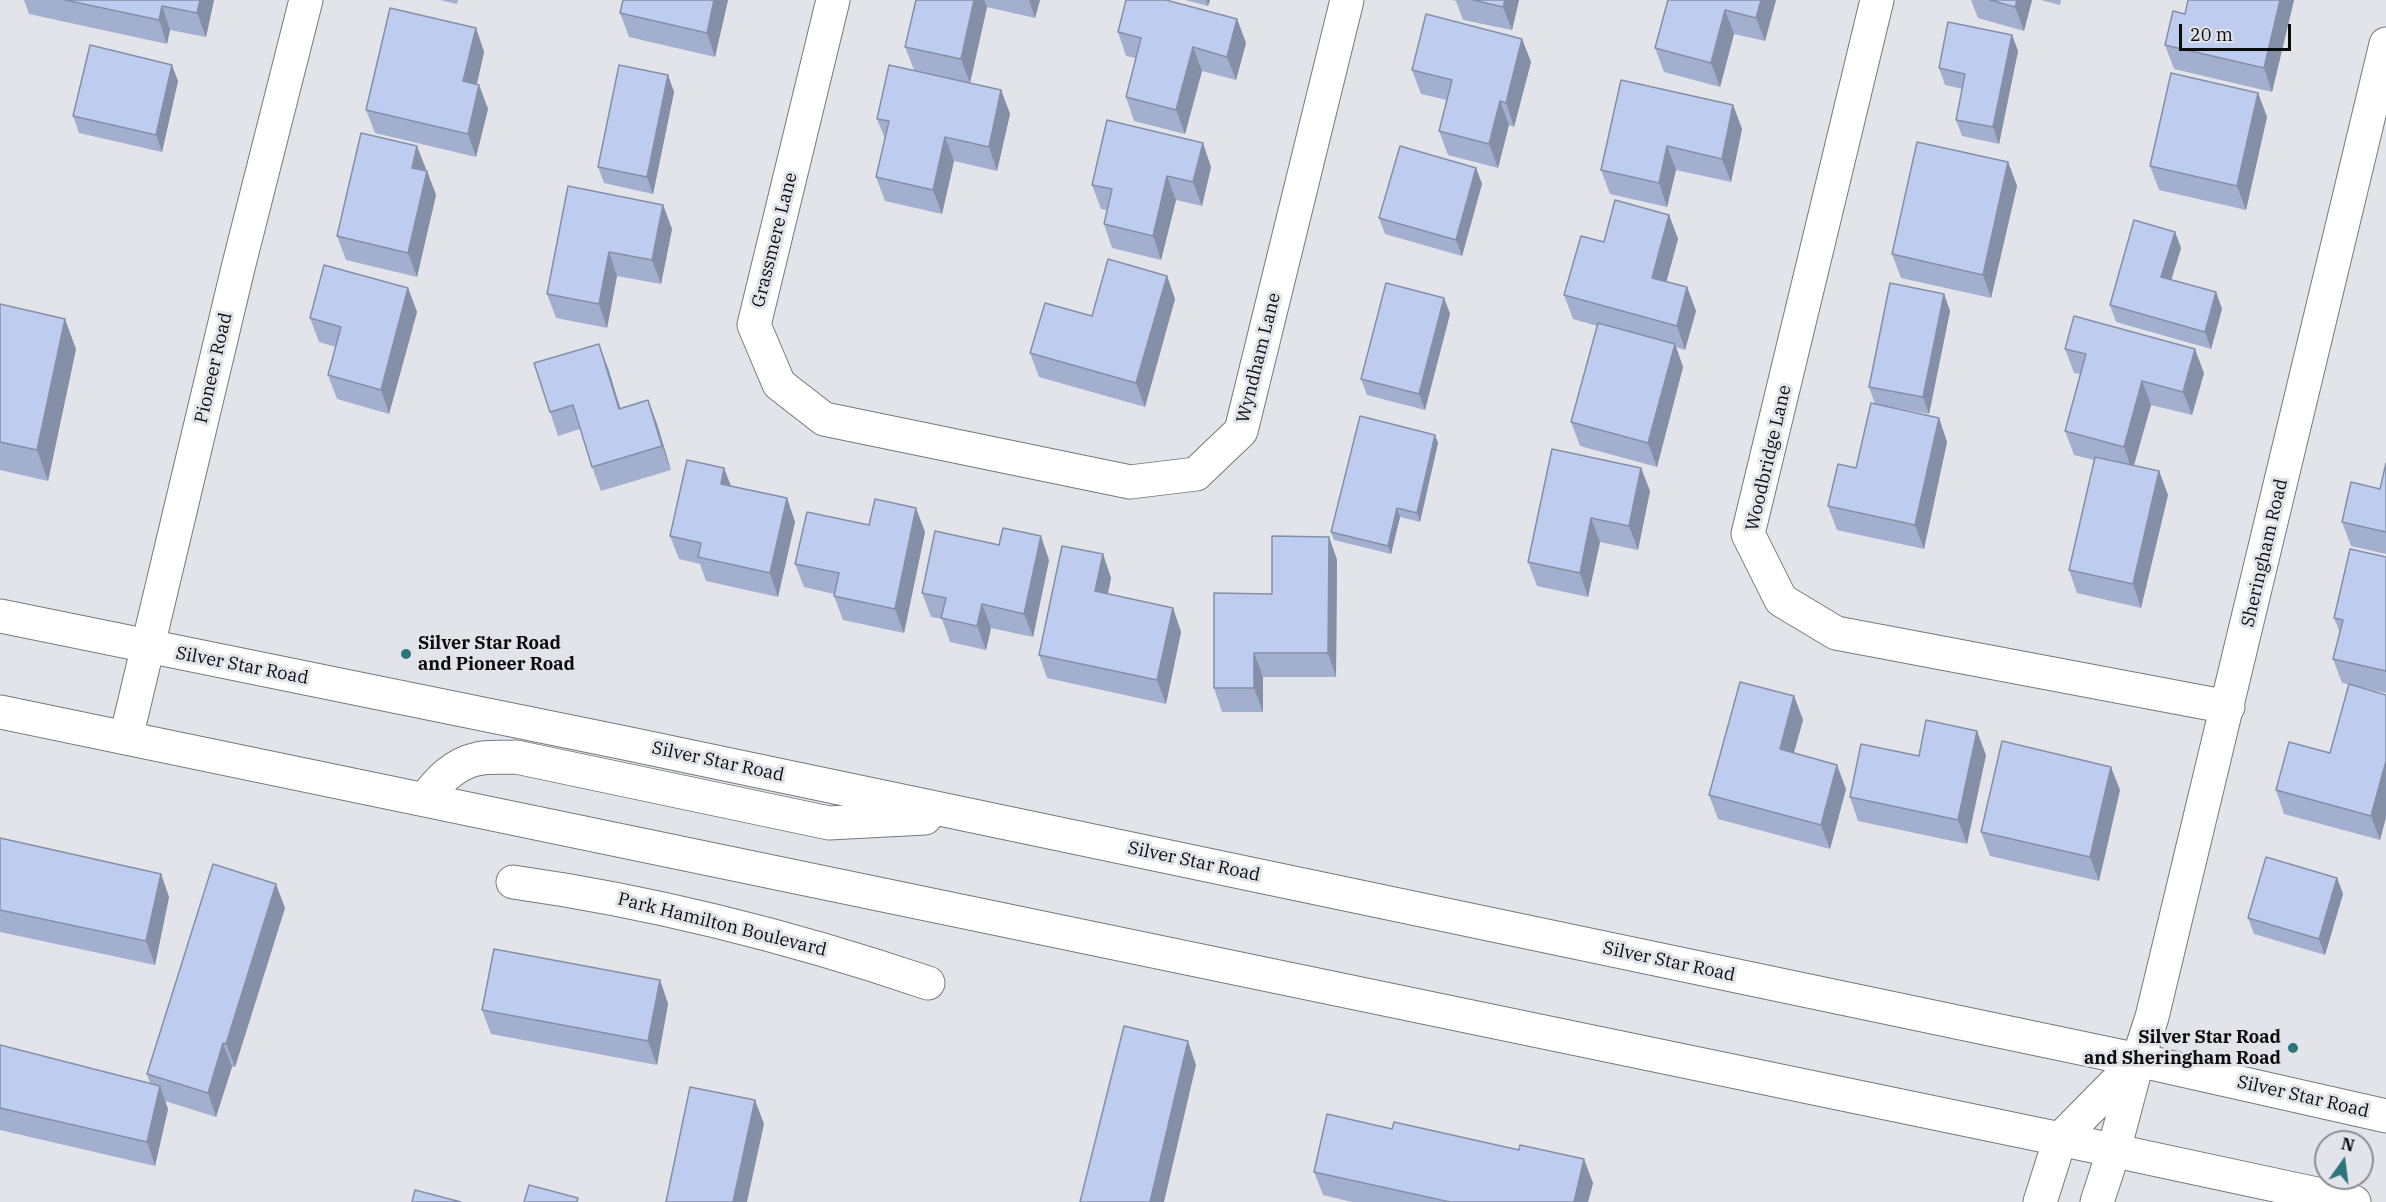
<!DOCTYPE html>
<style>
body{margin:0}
#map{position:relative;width:2386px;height:1202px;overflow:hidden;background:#e2e4ea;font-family:"IBM Plex Serif",serif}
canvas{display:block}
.north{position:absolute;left:2314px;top:1130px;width:60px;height:60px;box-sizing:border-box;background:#e2e4ea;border:2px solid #8c8e92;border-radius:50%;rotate:14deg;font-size:16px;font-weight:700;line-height:24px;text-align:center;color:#0b0c0e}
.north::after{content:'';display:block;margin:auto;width:21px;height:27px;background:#2c767b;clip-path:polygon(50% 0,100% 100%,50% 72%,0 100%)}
.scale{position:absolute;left:2179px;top:24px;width:112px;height:27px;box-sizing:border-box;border:3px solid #0b0c0e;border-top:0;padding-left:8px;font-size:18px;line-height:21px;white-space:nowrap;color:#0b0c0e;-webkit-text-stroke:4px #e2e4ea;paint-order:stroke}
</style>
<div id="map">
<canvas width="2386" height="1202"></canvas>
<div class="north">N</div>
<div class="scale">20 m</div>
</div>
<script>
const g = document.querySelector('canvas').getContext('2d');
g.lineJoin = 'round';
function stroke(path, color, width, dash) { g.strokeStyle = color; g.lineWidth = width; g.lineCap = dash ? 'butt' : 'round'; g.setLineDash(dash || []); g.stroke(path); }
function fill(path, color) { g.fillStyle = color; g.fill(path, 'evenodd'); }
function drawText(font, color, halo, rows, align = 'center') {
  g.font = font + ' "IBM Plex Serif",serif'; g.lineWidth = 6; g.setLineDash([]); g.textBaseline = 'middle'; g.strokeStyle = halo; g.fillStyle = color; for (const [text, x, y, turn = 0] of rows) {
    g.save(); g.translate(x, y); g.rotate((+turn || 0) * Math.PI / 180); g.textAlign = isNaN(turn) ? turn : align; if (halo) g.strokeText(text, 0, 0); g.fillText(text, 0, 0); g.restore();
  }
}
const minor = new Path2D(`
 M833 0 754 325 779 384 824 419 1130 482 1196 474 1241 431 1347 0
 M1877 0 1748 534 1781 600 1836 633 2228 707
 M126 738 238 268 306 0
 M513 882C655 902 792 937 928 983
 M2138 1060 2152 1017 2386 44`);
const tertiary = new Path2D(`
 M2040 1202 2060 1139 2138 1060
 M2097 1202 2114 1150 2137 1063`);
const secondary = new Path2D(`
 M0 616 625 743 2138 1060 2386 1116
 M0 712 2060 1139 2354 1202
 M425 799C438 781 454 764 477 759 489 756 503 758 516 757L829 823 925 818`);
stroke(minor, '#76787e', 35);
stroke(tertiary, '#76787e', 35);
stroke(secondary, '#76787e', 35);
stroke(minor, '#fff', 33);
stroke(tertiary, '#fff', 33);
stroke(secondary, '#fff', 33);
fill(new Path2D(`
 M24 0H214L206 37 170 30 167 44 29 14Z
 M440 0H458L457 4Z
 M623 0H728L715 57 629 37 620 13Z
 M916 0H1040L1035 18 987 7 970 83 1001 90 1010 114 997 171 954 161 942 214 885 201 876 177 885 139 877 119 914 70 905 47Z
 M1185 0H1210L1208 6Z
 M1452 0H1519L1512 30 1463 20 1456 1Z
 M1668 0H1776L1765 41 1734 34 1720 87 1664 72 1655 48Z
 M1971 0H2032L2024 31 1978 18Z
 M2041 0H2061L2060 5Z
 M2188 0H2294L2272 92 2174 69 2165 45 2185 14Z
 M1237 19 1246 43 1236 80 1202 71 1185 134 1134 121 1126 97 1136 58 1126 56 1118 32Z
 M476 28 484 52 477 84 479 85 488 109 476 157 375 133 366 110Z
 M2012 35 2018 51 1999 144 1962 136 1956 120 1963 89 1945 85 1939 68Z
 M1522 39 1531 62 1514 127 1509 125 1498 168 1448 155 1439 131 1447 100 1421 94 1412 70Z
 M668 75 674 92 653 194 604 183 598 167Z
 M178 81 162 152 79 133 73 116Z
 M2258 93 2267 117 2246 210 2159 190 2150 166Z
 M1733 105 1742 129 1731 182 1676 170 1667 207 1610 194 1601 170Z
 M2008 162 2017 186 1991 298 1901 278 1892 254Z
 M1211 167 1202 206 1176 200 1161 260 1112 248 1104 224 1107 210 1101 209 1092 185Z
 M1476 168 1482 184 1462 256 1385 234 1379 218Z
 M426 169V171H427L436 195 417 277 346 260 337 236Z
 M663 205 672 229 661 284 617 276 607 328 556 318 547 294Z
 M1669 215 1678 239 1666 282 1687 287 1696 311 1685 350 1676 347 1683 367 1657 467 1580 446 1571 422 1597 326 1573 319 1564 295 1604 242Z
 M2175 232 2181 248 2171 280 2216 292 2222 309 2211 349 2116 322 2110 305Z
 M1167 276 1175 299 1145 407 1039 377 1030 353 1092 316Z
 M408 288 417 312 389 414 337 399 328 375 336 347 319 342 310 318Z
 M1944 294 1950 311 1929 414 1875 404 1869 387Z
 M1444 298 1450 314 1425 410 1367 395 1361 379Z
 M0 304 76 349 48 481 0 470Z
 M2065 349 2204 373 2192 415 2151 405 2134 466 2159 471 2168 495 2141 608 2077 593 2069 570 2094 460 2074 455 2065 431 2080 374 2074 373Z
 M608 368 620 408 648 400 657 424 671 470 601 491 592 467 580 429 558 436 550 412Z
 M1939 418 1947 442 1924 549 1837 530 1828 506 1856 468Z
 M1435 435 1438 443 1420 522 1400 517 1391 554 1334 540 1331 532Z
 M2386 463V554L2351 546 2342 522 2380 489Z
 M724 468 731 486 787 498 795 522 778 597 706 581 700 564 679 559 670 536Z
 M1641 468 1650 491 1638 550 1600 542 1588 597 1537 586 1528 562Z
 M869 525 925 532 904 633 843 620 834 596V594L804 587 795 564Z
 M1329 537 1337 560 1336 677H1263V712H1222L1214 688 1272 594Z
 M1103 554 1111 578 1108 594 1173 608 1181 632 1166 704 1047 678 1039 655Z
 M2386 557V693L2342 683 2333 659 2340 633 2334 618Z
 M1049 560 1033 637 991 628 986 650 950 642 942 619 931 617 922 593Z
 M2386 695V817L2380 840 2284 814 2276 790 2330 753Z
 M1794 696 1803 720 1794 753 1846 789 1830 849 1718 819 1709 795Z
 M1986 755 1967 844 1858 821 1850 797 1919 756Z
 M2120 790 2099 881 1990 856 1981 832Z
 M0 838 161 874 169 897 155 965 0 932Z
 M2337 878 2343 894 2325 955 2254 934 2248 918Z
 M285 908 235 1067H232L216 1117 165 1101 168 1109 155 1166 0 1130V1045L150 1083 147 1074Z
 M660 980 668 1004 657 1065 491 1034 482 1010Z
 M1392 1129 1593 1183 1588 1202H1352L1323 1195 1314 1172Z`), '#a3afce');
fill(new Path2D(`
 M200 0H214L206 37 197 13Z
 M714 0H728L715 57 707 33Z
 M974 0H984L987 7 970 83 961 59Z
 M1029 0H1040L1035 18Z
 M1206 0H1210L1208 6Z
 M1505 0H1519L1512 30 1503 7Z
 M1761 0H1776L1765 41 1756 18Z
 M2017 0H2032L2024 31 2015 7Z
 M2280 0H2294L2272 92 2264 68Z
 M162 6 170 30 167 44 159 20Z
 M1725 10 1734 34 1720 87 1711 63Z
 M1237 19 1246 43 1236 80 1227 57Z
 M476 28 484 52 472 105 463 81Z
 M2012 35 2018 51 1999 144 1993 127Z
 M1522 39 1531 62 1514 127 1506 103Z
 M1193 47 1202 71 1185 134 1176 110Z
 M172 65 178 81 162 152 156 135Z
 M668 75 674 92 653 194 647 177Z
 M479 85 488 109 476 157 468 134Z
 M1001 90 1010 114 997 171 989 147Z
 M2258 93 2267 117 2246 210 2237 186Z
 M1500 101 1509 125 1498 168 1489 144Z
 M1733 105 1742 129 1731 182 1722 159Z
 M945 137 954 161 942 214 933 190Z
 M1203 143 1211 167 1202 206 1193 182Z
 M417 146 426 169 421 192 412 168Z
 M1667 146 1676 170 1667 207 1659 183Z
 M2008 162 2017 186 1991 298 1983 275Z
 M1476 168 1482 184 1462 256 1456 240Z
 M427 171 436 195 417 277 408 253Z
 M1167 176 1176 200 1161 260 1153 236Z
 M663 205 672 229 661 284 652 260Z
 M1669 215 1678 239 1661 302 1652 278Z
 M2175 232 2181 248 2167 294 2161 277Z
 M609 252 617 276 607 328 599 304Z
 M1167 276 1175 299 1145 407 1136 383Z
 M1687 287 1696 311 1685 350 1677 326Z
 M408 288 417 312 389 414 381 390Z
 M2216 292 2222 309 2211 349 2205 332Z
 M1944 294 1950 311 1929 414 1923 397Z
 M1444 298 1450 314 1425 410 1419 394Z
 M65 319 76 349 48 481 37 450Z
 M599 344 608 368 628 433 619 409Z
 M1675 344 1683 367 1657 467 1648 443Z
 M2195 349 2204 373 2192 415 2183 392Z
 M2142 381 2151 405 2132 471 2124 447Z
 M648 400 657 424 671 470 662 446Z
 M1939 418 1947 442 1924 549 1915 525Z
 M1435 435 1438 443 1420 522 1417 513Z
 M724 468 733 492 721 484Z
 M1641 468 1650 491 1638 550 1629 526Z
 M2159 471 2168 495 2141 608 2133 584Z
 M787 498 795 522 778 597 770 573Z
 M916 508 925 532 904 633 895 609Z
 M1397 508 1400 517 1391 554 1388 546Z
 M1591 518 1600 542 1588 597 1580 573Z
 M1041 536 1049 560 1033 637 1024 614Z
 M1329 537 1337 560 1336 677 1328 653Z
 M1103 554 1111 578 1103 615 1095 591Z
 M982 604 991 628 986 650 977 626Z
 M1173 608 1181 632 1166 704 1157 680Z
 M1254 653 1263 677V712L1254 688Z
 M1794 696 1803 720 1788 773 1780 749Z
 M1977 731 1986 755 1967 844 1958 820Z
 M2386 761V817L2380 840 2371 816Z
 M1837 765 1846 789 1830 849 1821 825Z
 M2111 767 2120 790 2099 881 2090 857Z
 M161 874 169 897 155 965 146 941Z
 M2337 878 2343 894 2325 955 2319 939Z
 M276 884 285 908 235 1067 226 1044Z
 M660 980 668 1004 657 1065 648 1041Z
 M1188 1041 1196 1065 1164 1202H1150Z
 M223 1043 232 1067 216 1117 208 1093Z
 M160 1086 168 1109 155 1166 147 1142Z
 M755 1100 764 1124 747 1202H733Z
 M1584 1159 1593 1183 1588 1202H1574Z`), '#858fa8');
const building = new Path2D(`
 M65 0H200L197 13 162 6 159 20Z
 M623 0H714L707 33 620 13Z
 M916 0H974L961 59 905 47Z
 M1126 0H1166L1237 19 1227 57 1193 47 1176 110 1126 97 1141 38 1118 32Z
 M1473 0H1505L1503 7Z
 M1668 0H1761L1756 18 1725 10 1711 63 1655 48Z
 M1990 0H2017L2015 7Z
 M2188 0H2280L2264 68 2165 45 2173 11 2185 14Z
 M390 8 476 28 463 81 479 85 468 134 366 110Z
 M1426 14 1522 39 1506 103 1500 101 1489 144 1439 131 1452 80 1412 70Z
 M1948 22 2012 35 1993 127 1956 120 1965 74 1939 68Z
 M90 45 172 65 156 135 73 116Z
 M619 65 668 75 647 177 598 167Z
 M889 65 1001 90 989 147 945 137 933 190 876 177 889 121 877 119Z
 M2171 73 2258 93 2237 186 2150 166Z
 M1621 80 1733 105 1722 159 1667 146 1659 183 1601 170Z
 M1107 120 1203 143 1193 182 1167 176 1153 236 1104 224 1112 189 1092 185Z
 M361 133 417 146 412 168 427 171 408 253 337 236Z
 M1917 142 2008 162 1983 275 1892 254Z
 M1400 146 1476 168 1456 240 1379 218Z
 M568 186 663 205 652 260 609 252 599 304 547 294Z
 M1615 200 1669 215 1652 278 1687 287 1677 326 1564 295 1581 236 1604 242Z
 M2134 220 2175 232 2161 277 2216 292 2205 332 2110 305Z
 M1108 259 1167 276 1136 383 1030 353 1045 303 1092 316Z
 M324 265 408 288 381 390 328 375 341 327 310 318Z
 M1386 283 1444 298 1419 394 1361 379Z
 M1890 283 1944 294 1923 397 1869 387Z
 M0 304 65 319 37 450 0 442Z
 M2074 316 2195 349 2183 392 2142 381 2124 447 2065 431 2086 354 2065 349Z
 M1598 323 1675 344 1648 443 1571 422Z
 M599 344 619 409 648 400 662 446 592 467 573 405 550 412 534 363Z
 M1871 403 1939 418 1915 525 1828 506 1838 464 1856 468Z
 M1360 416 1435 435 1417 513 1397 508 1388 546 1331 532Z
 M1552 449 1641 468 1629 526 1591 518 1580 573 1528 562Z
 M2095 457 2159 471 2133 584 2069 570Z
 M687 460 724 468 721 484 787 498 770 573 698 557 701 543 670 536Z
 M2386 463V532L2342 522 2351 482 2380 489Z
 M875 499 916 508 895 609 834 596 839 573 795 564 807 512 869 525Z
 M1003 528 1041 536 1024 614 982 604 977 626 941 618 946 598 922 593 935 531 999 545Z
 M1272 536 1329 537 1328 653H1254V688H1214V593L1272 594Z
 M1062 546 1103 554 1095 591 1173 608 1157 680 1039 655Z
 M2350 549 2386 557V671L2333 659 2343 620 2334 618Z
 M1740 682 1794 696 1780 749 1837 765 1821 825 1709 795Z
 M2349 684 2386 695V761L2371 816 2276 790 2289 742 2330 753Z
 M1926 720 1977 731 1958 820 1850 797 1861 744 1919 756Z
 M2002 741 2111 767 2090 857 1981 832Z
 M0 838 161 874 146 941 0 910Z
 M2266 857 2337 878 2319 939 2248 918Z
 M213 864 276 884 226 1044 223 1043 208 1093 147 1074Z
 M494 949 660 980 648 1041 482 1010Z
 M1124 1026 1188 1041 1150 1202H1080Z
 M0 1045 160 1086 147 1142 0 1108Z
 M690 1087 755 1100 733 1202H666Z
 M1327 1114 1392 1129 1394 1122 1519 1150 1520 1145 1584 1159 1574 1202H1450L1314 1172Z
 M529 1185 578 1198 577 1202H524Z
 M415 1190 461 1202H412Z`);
fill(building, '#beccf0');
stroke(building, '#858fa8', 1.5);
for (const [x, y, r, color] of [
 [406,654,6,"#2c767b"],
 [2293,1048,6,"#2c767b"]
]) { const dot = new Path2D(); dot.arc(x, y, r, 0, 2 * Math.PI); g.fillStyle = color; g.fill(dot); stroke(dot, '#e2e4ea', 2); }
drawText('18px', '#0b0c0e', '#e2e4ea', [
 ["Grassmere Lane",775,240,-76],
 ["Wyndham Lane",1259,358,-76],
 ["Pioneer Road",214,368,-77],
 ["Woodbridge Lane",1769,458,-77],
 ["Sheringham Road",2265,553,-77],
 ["Silver Star Road",242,666,11],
 ["Silver Star Road",718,762,12],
 ["Silver Star Road",1194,862,12],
 ["Park Hamilton Boulevard",722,925,14],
 ["Silver Star Road",1669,962,12],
 ["Silver Star Road",2303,1097,13]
]);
drawText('bold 18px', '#0b0c0e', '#e2e4ea', [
 ["Silver Star Road",418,644],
 ["and Pioneer Road",418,665],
 ["Silver Star Road",2281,1038,"right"],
 ["and Sheringham Road",2281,1059,"right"]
], 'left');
</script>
